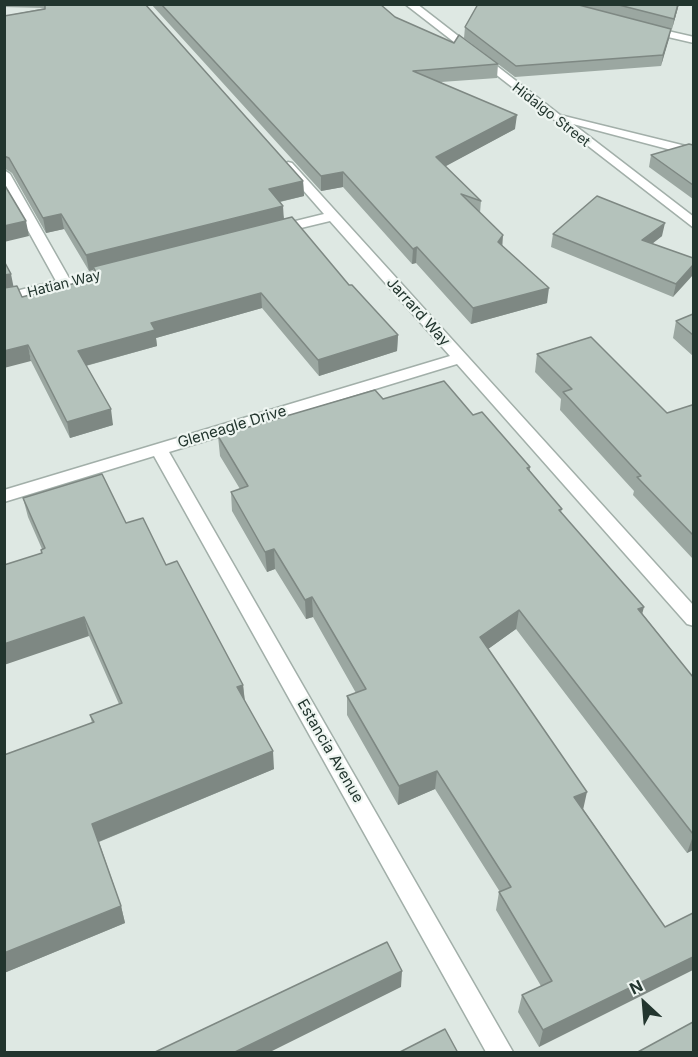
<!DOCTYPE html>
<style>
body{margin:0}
#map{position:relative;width:698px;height:1057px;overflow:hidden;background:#dee8e3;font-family:Inter,sans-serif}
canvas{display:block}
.frame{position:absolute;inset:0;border:6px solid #22352e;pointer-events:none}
.north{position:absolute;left:614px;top:973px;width:60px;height:60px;-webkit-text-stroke:4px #eef5f1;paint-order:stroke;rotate:334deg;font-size:16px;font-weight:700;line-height:24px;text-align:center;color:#22352e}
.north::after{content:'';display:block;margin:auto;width:21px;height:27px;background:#22352e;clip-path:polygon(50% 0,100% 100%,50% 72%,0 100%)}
</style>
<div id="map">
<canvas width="698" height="1057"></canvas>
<div class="frame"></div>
<div class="north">N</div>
</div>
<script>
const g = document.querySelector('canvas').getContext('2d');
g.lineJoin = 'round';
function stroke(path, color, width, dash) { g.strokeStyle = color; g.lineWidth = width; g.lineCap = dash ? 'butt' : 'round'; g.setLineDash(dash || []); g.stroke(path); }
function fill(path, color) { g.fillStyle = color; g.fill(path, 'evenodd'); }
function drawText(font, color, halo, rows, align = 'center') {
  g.font = font + ' Inter,sans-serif'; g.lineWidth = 4.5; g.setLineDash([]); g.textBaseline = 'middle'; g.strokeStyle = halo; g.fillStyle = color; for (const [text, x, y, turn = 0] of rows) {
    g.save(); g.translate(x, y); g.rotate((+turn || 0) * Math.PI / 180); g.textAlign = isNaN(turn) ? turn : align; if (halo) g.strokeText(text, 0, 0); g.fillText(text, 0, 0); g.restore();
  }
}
const minor = new Path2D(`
 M405 4H417L560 115 694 148V156L573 124 694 217V228Z
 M646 26 694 37V43L642 31 641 29Z
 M288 162 292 163 694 606V626L687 624 457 364 169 452 513 1052H486L154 456 4 502V490L450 356 330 221 276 234 271 233 269 230 271 227 324 214 282 166Z
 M4 170 10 174 69 278 118 266 123 267 125 270 123 273 4 303V294L56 281 4 187Z`);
stroke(minor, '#a2afa9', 3);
fill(minor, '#fff');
fill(new Path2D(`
 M4 4H145L303 181 304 196 280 202 284 219 398 335 397 351 319 376 262 308 156 338 157 346 86 366 113 425 70 438 31 361 14 286 22 297 95 278 93 270 89 271 64 229 46 233 12 173 4 168V16L45 8 4 7Z
 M151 4H380L395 17 498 64 497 78 441 82 515 129 445 166 481 201 480 213 502 245 547 303 471 324 416 263 412 264 343 187 321 191Z
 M478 4H679L672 29H671L661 66 515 77 464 38 465 27Z
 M693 145V199L649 167 651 155Z
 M553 234 662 236 652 244 693 258 673 297 551 247Z
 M693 314V356L673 338 676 321Z
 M537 354 667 413 693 407V559L633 495 634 491 560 410 561 399 535 372Z
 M383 399 473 415 530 467V471L562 509 561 512 693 677V850L687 853 516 629 488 649 583 809 665 927 539 1047 518 1012 522 995 541 986 496 910 499 892H500L435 789 398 805 347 715V696L356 693 313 617 306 619 275 569 267 572 232 511 231 492 240 489 220 456 218 436Z
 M23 498 126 523 166 565 243 685 245 701 274 769 99 842 121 906 125 923 4 973V755L92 723 90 715 119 704 89 636 42 549 28 517Z`), '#9ba7a1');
fill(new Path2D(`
 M678 4H679L672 29 674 19Z
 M671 29 669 39 661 66 663 55Z
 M517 115 515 129 435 172 436 157Z
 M343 172V187L321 191V176Z
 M303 181 304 196 270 204 269 189Z
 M283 206 284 221 93 267V270L89 271 86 255Z
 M61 214 64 229 46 233 43 218Z
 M26 221 29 236 4 242V226Z
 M665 223 662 236 640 253 642 240Z
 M503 235 502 251 498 242Z
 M417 247 416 263 412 264 413 249Z
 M693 265V275L673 297 676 284Z
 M11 274 14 289 4 292V275Z
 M549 288 547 303 471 324 473 308Z
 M261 293 262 308 156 338 157 346 81 367 78 351 151 323Z
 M398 335 397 351 319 376 318 360Z
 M28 345 31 361 4 368V351Z
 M111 409 113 425 70 438 67 422Z
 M274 549 275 569 267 572 265 552Z
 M312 597 313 617 306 619 305 600Z
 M644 607 639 626 638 609Z
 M519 610 516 629 477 657 480 637Z
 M84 617 89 636 4 665V644Z
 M243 685 245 704 237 687Z
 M273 751 274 769 98 842 92 824Z
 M437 771 435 789 398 805 399 786Z
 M587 792 583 810 574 797Z
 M693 836V850L687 853Z
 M121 906 125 923 4 973V953Z
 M693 957V970L539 1047 543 1030Z
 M402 971 401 987 268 1053H233Z`), '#7e8883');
const building = new Path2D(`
 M45 4H145L303 181 269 189 283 206 86 255 61 214 43 218 9 158 4 156V16L45 9Z
 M161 4H380L395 17 454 43 459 35 498 64 413 71 517 115 436 157 481 201 461 194 503 235 498 242 549 288 473 308 417 247 413 249 343 172 321 176Z
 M478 4H575L671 29 663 55 516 66 465 27Z
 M615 4H678L674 19Z
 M689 144 693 145V185L651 155Z
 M4 184 26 221 4 226Z
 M597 196 665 223 642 240 693 258V265L676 284 553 234Z
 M292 217 349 285H352L398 335 318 360 261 293 151 323 155 330 78 351 111 409 67 422 28 345 4 351V288L17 286 22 297 99 277 93 267Z
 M4 261 11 274 4 275Z
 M693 314V335L676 321Z
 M591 337 667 413 692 405 693 407V535L637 477 641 476 563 392 572 389 537 354Z
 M444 381 473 415 482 412 530 467 527 468 562 509 559 510 644 607 638 609 693 677V834L519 610 480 637 587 792 574 797 665 927 693 913V957L543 1030 522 995 552 981 499 892 511 887 437 771 399 786 347 696 366 689 312 597 305 600 274 549 265 552 231 492 248 486 218 436 375 390 383 399Z
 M102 474 126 523 143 518 166 565 177 561 243 685 237 687 273 751 92 824 121 906 4 953V755L94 722 90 715 122 703 84 617 4 644V565L42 553 41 550 45 548 23 498Z
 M387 942 402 971 233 1053H153Z
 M693 1022V1053H636Z
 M445 1029 458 1053H398Z`);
fill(building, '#b4c2bb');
stroke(building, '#7e8883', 1.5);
drawText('14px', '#22352e', '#eef5f1', [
 ["Hidalgo Street",551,115,38],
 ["Hatian Way",64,284,-14]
]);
drawText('15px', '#22352e', '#eef5f1', [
 ["Jarrard Way",418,312,48],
 ["Gleneagle Drive",232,427,-17],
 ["Estancia Avenue",330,751,60]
]);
</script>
